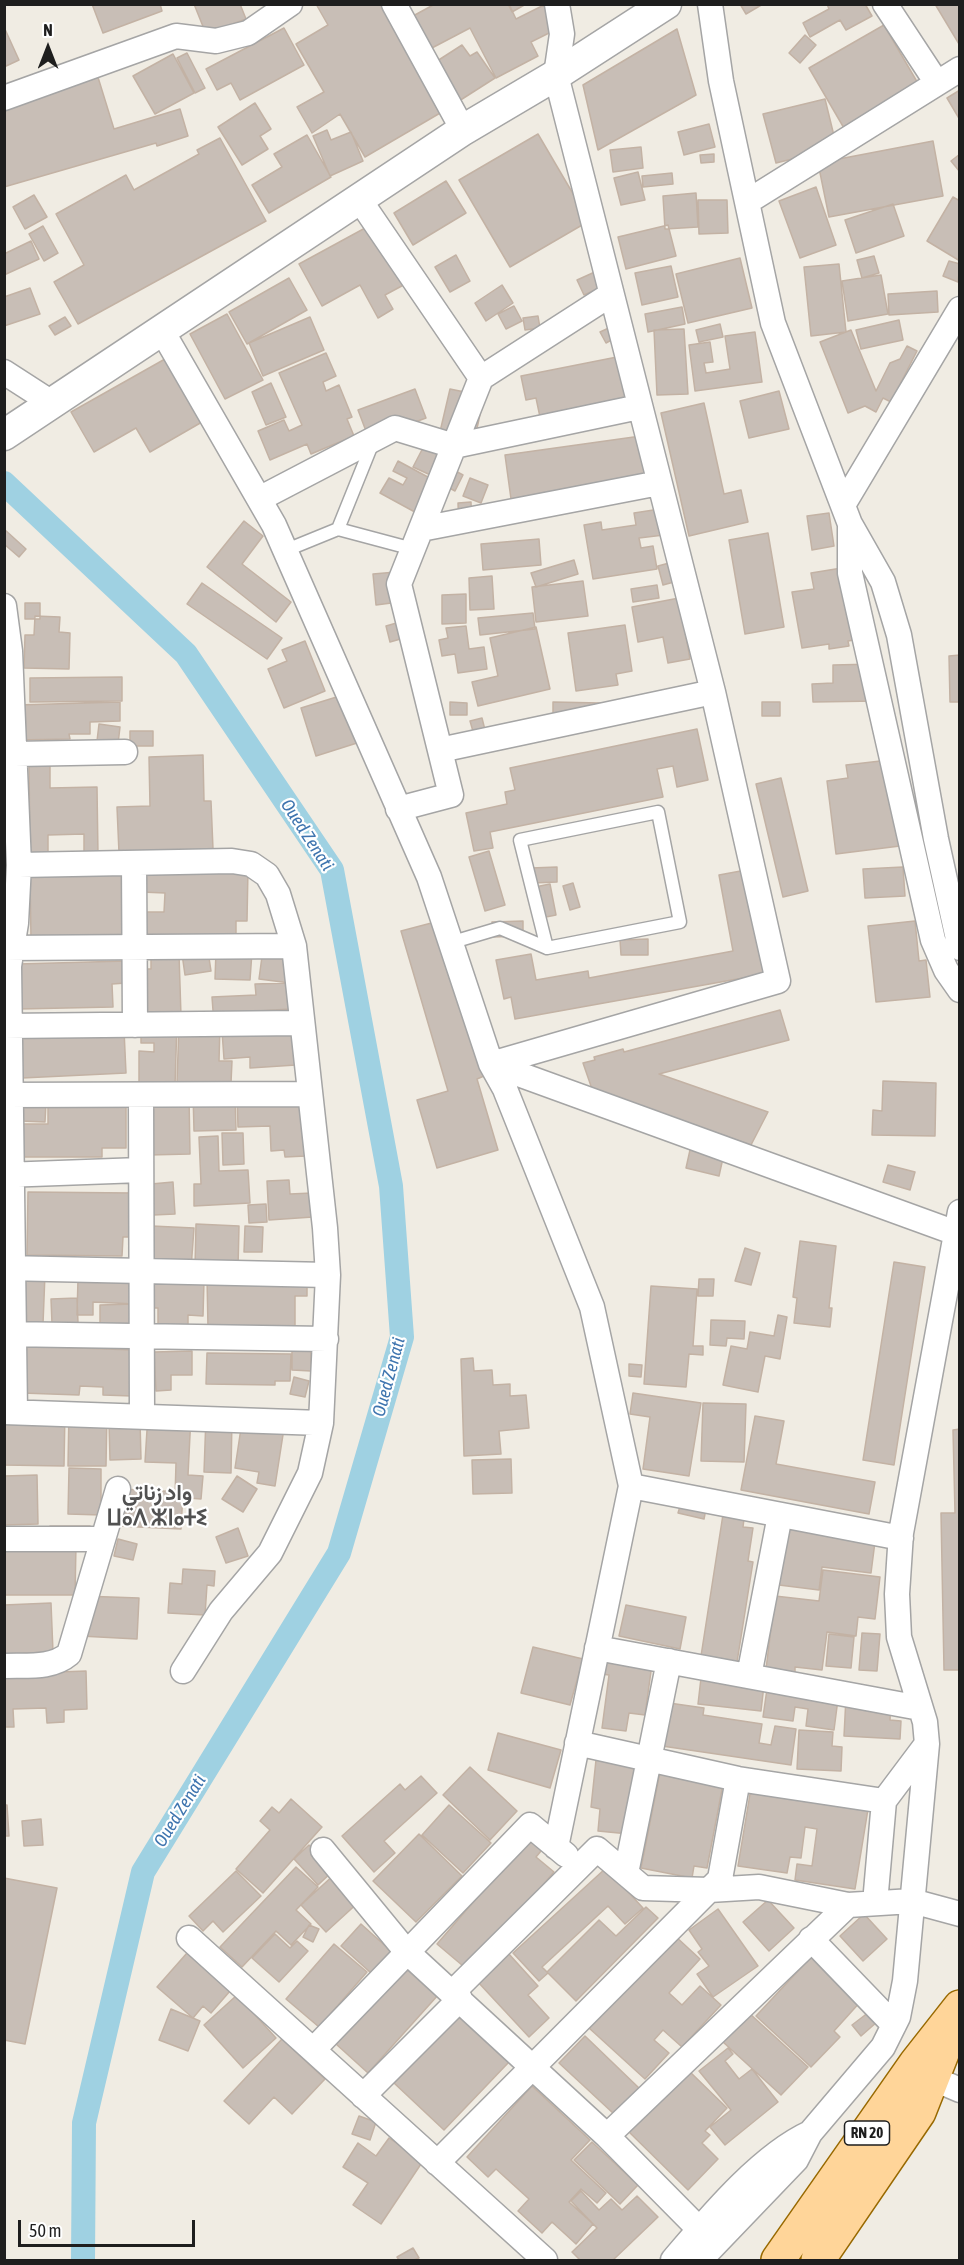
<!DOCTYPE html>
<meta charset="utf-8">
<style>
body{margin:0}
#map{position:relative;width:964px;height:2265px;overflow:hidden;background:#f0ece3;font-family:"Asap Condensed",sans-serif}
canvas{display:block}
.frame{position:absolute;inset:0;border:6px solid #1e1e1e;pointer-events:none}
.north{position:absolute;left:18px;top:18px;width:60px;height:60px;-webkit-text-stroke:4px #fff;paint-order:stroke;rotate:0deg;font-size:16px;font-weight:700;line-height:24px;text-align:center;color:#1e1e1e}
.north::after{content:'';display:block;margin:auto;width:21px;height:27px;background:#1e1e1e;clip-path:polygon(50% 0,100% 100%,50% 72%,0 100%)}
.scale{position:absolute;left:18px;top:2220px;width:177px;height:27px;box-sizing:border-box;border:3px solid #1e1e1e;border-top:0;padding-left:8px;font-size:18px;line-height:21px;white-space:nowrap;color:#1e1e1e;-webkit-text-stroke:4px #fff;paint-order:stroke}
</style>
<div id="map">
<canvas width="964" height="2265"></canvas>
<div class="frame"></div>
<div class="north">N</div>
<div class="scale">50 m</div>
</div>
<script>
const g = document.querySelector('canvas').getContext('2d');
g.lineJoin = 'round';
function stroke(path, color, width, dash) { g.strokeStyle = color; g.lineWidth = width; g.lineCap = dash ? 'butt' : 'round'; g.setLineDash(dash || []); g.stroke(path); }
function fill(path, color) { g.fillStyle = color; g.fill(path, 'evenodd'); }
function drawText(font, color, halo, rows, align = 'center') {
  g.font = font + ' "Asap Condensed",Vazirmatn,"Noto Sans Tifinagh",sans-serif'; g.lineWidth = 4.5; g.setLineDash([]); g.textBaseline = 'middle'; g.strokeStyle = halo; g.fillStyle = color; for (const [text, x, y, turn = 0] of rows) {
    g.save(); g.translate(x, y); g.rotate((+turn || 0) * Math.PI / 180); g.textAlign = isNaN(turn) ? turn : align; if (halo) g.strokeText(text, 0, 0); g.fillText(text, 0, 0); g.restore();
  }
}
stroke(new Path2D(`
 M4 483 186 654 332 870 391 1186 402 1337 339 1553 143 1872 84 2123 83 2260`), '#9fd1e2', 24);
const building = new Path2D(`
 M92 4H160L162 11 103 33Z
 M194 4H240L246 19 206 34Z
 M316 4H383L447 109 365 157 340 114 312 133 297 107 324 92 296 44 328 25Z
 M435 4H509L516 19 544 5 557 29 531 42 538 56 496 78 470 28 430 49 413 16Z
 M508 4H526L512 12Z
 M740 4H763L746 14Z
 M827 4H865L872 16 846 30 840 20 810 37 803 23 829 9Z
 M935 4H960V44H959Z
 M884 25 923 92 848 135 809 68Z
 M4 27 19 60 4 67Z
 M284 28 304 65 240 100 231 83 217 90 206 69Z
 M677 29 696 95 598 150 583 85Z
 M805 35 816 45 800 63 789 53Z
 M462 45 470 56 477 52 495 78 459 101 434 63Z
 M187 53 205 88 195 93 177 58Z
 M173 54 194 93 155 114 133 76Z
 M97 74 114 129 180 109 188 136 157 146 156 143 4 187V102Z
 M960 90V120L947 98Z
 M825 99 837 148 776 163 763 114Z
 M255 103 271 129 260 136 268 149 242 165 218 127Z
 M709 124 715 147 684 155 678 132Z
 M327 130 331 140 351 132 363 161 330 176 313 136Z
 M538 134 589 221 510 267 459 180Z
 M307 135 331 177 269 213 252 185 282 167 274 154Z
 M220 138 266 221 78 324 54 282 84 265 56 214 126 175 134 190 199 154 197 150Z
 M933 141 943 196 829 217 818 163Z
 M641 147 643 168 613 172 610 150Z
 M714 154V162L701 163 700 155Z
 M960 154V172L951 161Z
 M638 172 645 200 621 205 614 178Z
 M672 173 673 184 643 187 642 176Z
 M446 181 466 213 413 245 394 213Z
 M816 187 836 245 800 258 779 201Z
 M696 193 698 227 665 229 663 196Z
 M34 195 47 217 25 229 13 207Z
 M953 197 960 201V261L927 241Z
 M698 200H727L728 233 699 234Z
 M893 204 904 236 856 253 845 220Z
 M378 221 411 281 385 295 393 309 378 318 360 285 322 306 299 264Z
 M668 225 676 256 626 269 618 237Z
 M43 226 58 253 44 261 29 234Z
 M31 241 39 259 4 275V254Z
 M456 255 470 281 450 292 435 267Z
 M874 256 879 273 862 278 857 260Z
 M740 258 752 308 688 323 676 274Z
 M949 261 960 264 958 282 943 276Z
 M839 264 846 332 811 336 804 267Z
 M671 266 678 297 642 305 635 273Z
 M597 271 604 286 584 295 577 280Z
 M881 275 888 314 848 321 842 281Z
 M289 278 307 310 247 344 229 312Z
 M502 285 513 303 486 321 475 303Z
 M30 288 40 314 4 326V297Z
 M937 291 938 312 889 315 888 294Z
 M514 306 522 321 506 329 498 314Z
 M682 307 685 324 648 332 645 314Z
 M227 314 263 380 225 399 190 334Z
 M538 316 540 328 525 330 523 318Z
 M65 317 71 326 55 335 49 326Z
 M310 317 324 350 263 376 249 343Z
 M899 320 903 340 861 349 856 330Z
 M720 324 723 337 699 342 696 330Z
 M611 327 617 337 606 343 600 332Z
 M684 329 688 394 657 395 654 330Z
 M851 330 876 391 890 363 900 359 907 346 917 351 891 402 883 398 876 412 865 406 848 413 820 342Z
 M755 332 762 382 695 391 689 345 710 342 713 362 704 363 706 373 730 369 725 336Z
 M326 353 336 376 323 382 326 391 339 385 352 417 347 419 354 436 311 454 307 444 270 460 258 431 284 420 289 431 302 425 279 373Z
 M627 355 636 398 540 417 536 398 526 400 521 376Z
 M165 359 202 422 150 452 136 428 94 452 71 412Z
 M271 383 286 417 266 425 252 392Z
 M415 389 426 418 369 439 358 410Z
 M450 389 484 396 476 433 439 436Z
 M779 391 789 429 749 438 740 401Z
 M704 403 724 494 741 490 748 522 689 536 661 413Z
 M641 436 647 479 511 499 505 455Z
 M426 442 450 453 437 478 413 467Z
 M398 461 439 483 448 467 463 475 455 491 442 484 424 517 380 493 389 478 403 485 407 478 393 471Z
 M470 478 488 485 481 503 463 496Z
 M471 502 472 528 459 529 458 503Z
 M660 509 664 535 639 538 641 548 653 546 657 569 593 579 584 525 601 522 602 530 636 525 634 513Z
 M829 513 834 546 812 550 807 516Z
 M244 521 263 536 242 564 291 602 276 622 207 567Z
 M4 529 26 549 19 557 4 544Z
 M768 533 784 627 745 634 729 540Z
 M539 539 541 565 483 570 481 544Z
 M574 560 578 574 536 587 531 573Z
 M669 563 674 582 663 585 658 566Z
 M854 566 866 638 848 641 849 646 829 649V644L802 648 792 592 814 589 811 573Z
 M396 572 399 602 376 605 373 574Z
 M492 576 494 609 470 610 469 578Z
 M583 581 588 616 536 622 532 587Z
 M202 583 282 638 267 659 187 604Z
 M657 585 659 598 633 602 631 589Z
 M466 594V623L442 624V595Z
 M679 598 690 659 668 663 663 637 638 642 632 607Z
 M25 603H40V619H25Z
 M533 613 535 629 480 635 478 618Z
 M35 616 60 617 59 632 70 633 69 669 24 668 25 635H34Z
 M400 622 404 638 390 642 386 626Z
 M625 625 632 671 616 674 618 685 576 691 568 633Z
 M466 626 469 649 484 647 487 669 458 673 455 654 442 656 439 640 448 638 446 628Z
 M536 627 550 689 478 706 472 682 498 676 490 638Z
 M305 641 325 691 284 708 268 669 287 661 282 650Z
 M960 655V702H950L949 656Z
 M876 664 877 701 813 702 812 684 833 683V665Z
 M122 677V701L30 702V678Z
 M343 695 357 743 316 756 301 708Z
 M120 702V721L90 722V734H69L70 739 17 740V705Z
 M450 702 467 703V715H450Z
 M553 702 601 703V726L553 725Z
 M762 702H780V716H762Z
 M482 718 488 742 477 745 470 721Z
 M99 724 120 727 118 744 97 741Z
 M697 729 708 780 677 787 673 766 657 769 663 797 490 832 493 848 474 851 466 813 507 804 505 792 515 790 510 768Z
 M130 731H153V746H130Z
 M203 755 204 801H211L213 849 119 853 117 807 150 806 149 757Z
 M889 760 900 846 836 854 827 781 848 778 846 765Z
 M50 763V788L97 787 98 855H84V834L48 835V856H30L29 764Z
 M781 778 808 891 783 897 756 784Z
 M489 851 505 905 485 911 469 857Z
 M557 867V882L532 883 531 868Z
 M903 867 905 896 865 898 863 869Z
 M142 868 248 869 247 921H236V937L138 936 139 912H164L165 893 141 892Z
 M746 870 765 974 515 1019 511 997 504 999 496 960 531 954 536 980 588 971 589 978 733 951 719 875Z
 M123 872 124 938 31 940 30 874Z
 M573 883 580 907 570 910 563 886Z
 M550 884 556 915 536 919 530 888Z
 M439 921 484 1076 477 1079 498 1150 437 1168 417 1100 448 1091 401 931Z
 M523 921V936L493 937 492 922Z
 M915 921 919 961 926 960 930 997 876 1002 868 926Z
 M648 939V955H621L620 940Z
 M263 949 294 953 290 983 259 979Z
 M208 951 211 971 185 975 182 954Z
 M216 951 252 952 250 980 215 979Z
 M179 954 181 1016 141 1017 139 969H151V955Z
 M126 961V983L112 984 113 1007 19 1009 18 964Z
 M289 983 290 1009 258 1011 259 1022 214 1024 212 997 256 995 255 984Z
 M780 1010 789 1040 659 1074 768 1112 751 1145 592 1089 583 1063 595 1060 594 1057 623 1049 624 1052Z
 M141 1022H177L175 1086H139V1051L154 1052V1043H141Z
 M179 1025 220 1026 219 1061H232L231 1083 177 1082Z
 M294 1027 296 1065 250 1068V1057L224 1059 222 1031Z
 M124 1030 126 1073 22 1078 20 1035Z
 M883 1081 936 1083 935 1136 872 1135 873 1110 882 1111Z
 M303 1088 306 1156 285 1157 284 1150 271 1151 270 1126 238 1127 237 1091Z
 M193 1093H235L236 1130 194 1131Z
 M189 1096 190 1154 148 1155 146 1097Z
 M48 1100 126 1101V1148H102V1157H21V1124H48Z
 M21 1102H46L45 1122 21 1121Z
 M222 1133H243L244 1164 223 1165Z
 M218 1136 219 1171 248 1170 250 1203 194 1206V1184H201L199 1137Z
 M690 1150 723 1158 719 1176 686 1168Z
 M888 1165 915 1172 910 1190 883 1182Z
 M289 1180 290 1194 312 1193 313 1217 269 1220 267 1181Z
 M173 1182 175 1214 153 1215 151 1184Z
 M28 1192 133 1193 135 1237H123L122 1256 27 1255Z
 M266 1204 267 1222 249 1223 248 1205Z
 M196 1224 239 1226 238 1268 195 1267Z
 M152 1226 194 1228 191 1269 150 1267Z
 M245 1226 263 1227 262 1252H244Z
 M800 1241 836 1246 829 1308H832L830 1327 794 1323 797 1298 793 1297Z
 M745 1248 760 1253 751 1285 735 1281Z
 M894 1262 925 1267 894 1465 863 1460Z
 M25 1273 45 1274 43 1324 24 1323Z
 M307 1277V1296H295V1328H208L207 1278Z
 M78 1279 136 1281 135 1304 93 1302V1315H77Z
 M699 1279H714L713 1296H698Z
 M153 1280 204 1281 203 1316 188 1315V1329L158 1328V1308H152Z
 M651 1286 697 1289 693 1346H703V1355L689 1354 686 1387 644 1384Z
 M77 1298 78 1323 52 1324 51 1299Z
 M133 1304 134 1325 100 1326V1305Z
 M778 1315 787 1317 780 1359 765 1356 758 1392 723 1385 731 1346 747 1349 750 1332 774 1336Z
 M711 1320 745 1321 744 1339 727 1338 726 1346 710 1345Z
 M292 1344H311V1371L292 1370Z
 M23 1346 134 1350 132 1396 103 1395V1387L80 1386 79 1395 22 1393Z
 M192 1351V1375H171V1390L156 1391 154 1352Z
 M207 1353 291 1354 290 1381H275V1385L206 1384Z
 M473 1358 474 1371 492 1370 493 1385 510 1384V1396L526 1395 529 1428 499 1431 501 1454 464 1456 461 1359Z
 M629 1364 642 1365 641 1377 629 1376Z
 M294 1377 309 1381 305 1397 290 1394Z
 M633 1393 701 1403 689 1476 643 1469 650 1417 630 1414Z
 M703 1403 746 1404 744 1462 701 1461Z
 M4 1410 65 1411 64 1466 4 1465Z
 M69 1410H107L106 1466H68Z
 M148 1414 191 1415 188 1475 203 1476 201 1499 175 1497 176 1463 145 1462Z
 M243 1415 285 1422 275 1486 257 1483 259 1472 235 1468Z
 M755 1416 784 1421 776 1464 875 1482 869 1514 741 1490Z
 M206 1417 232 1418 231 1473 204 1472Z
 M140 1421 141 1459 110 1460 109 1422Z
 M960 1429V1670H944L941 1513H955L953 1430Z
 M511 1459 512 1493 473 1494 472 1460Z
 M69 1468 101 1469V1515L68 1514Z
 M37 1475 38 1524 4 1525V1476Z
 M237 1476 257 1489 243 1512 222 1499Z
 M120 1489 183 1492 181 1529 118 1526Z
 M681 1503 706 1509 704 1519 678 1513Z
 M724 1508 745 1511 743 1527 753 1528 748 1561 753 1562 737 1662 701 1656Z
 M787 1523 876 1534 871 1573 822 1567 819 1590 779 1585Z
 M50 1526H90V1545H76L75 1595H4V1543H50Z
 M238 1528 248 1556 226 1563 216 1537Z
 M118 1539 137 1544 133 1560 114 1556Z
 M183 1569 215 1571 214 1586 207 1585 205 1615 168 1613 170 1583 182 1584Z
 M823 1570 880 1577 875 1619 858 1617 856 1636 827 1632 822 1670 795 1667V1672L766 1669 775 1596 819 1601Z
 M82 1596 139 1598 137 1639 80 1636Z
 M51 1603 53 1652 4 1654V1605Z
 M626 1605 686 1617 680 1649 619 1636Z
 M862 1633 880 1634 877 1671 859 1670Z
 M829 1634 854 1637 851 1668 826 1666Z
 M533 1647 583 1659 570 1705 521 1693Z
 M604 1658 652 1664 645 1715 629 1713 626 1731 602 1728 609 1675 602 1674Z
 M86 1671 87 1709 64 1710V1722L47 1723 46 1708 13 1709 14 1727H4V1674Z
 M701 1678 764 1685 761 1711 698 1704Z
 M767 1689 838 1699 834 1730 806 1726 808 1709 795 1707 793 1721 763 1717Z
 M846 1697 891 1699 890 1720 901 1721 900 1739 844 1736Z
 M669 1703 704 1708 703 1715 762 1724 759 1743 771 1745 775 1726 796 1729 791 1765 662 1746Z
 M799 1730 833 1732 832 1746 842 1747 841 1771 797 1769Z
 M498 1733 561 1750 550 1788 488 1770Z
 M596 1760 636 1764 629 1834 598 1831 600 1809 591 1807Z
 M470 1767 517 1811 490 1840 443 1795Z
 M661 1767 725 1774 707 1868 694 1866 692 1878 641 1868Z
 M421 1776 437 1793 384 1841 395 1853 374 1872 342 1836 400 1784 405 1790Z
 M751 1788 869 1803 855 1889 795 1880 797 1864 812 1866 817 1829 805 1827 801 1858 790 1857 787 1873 738 1866Z
 M291 1799 322 1827 263 1893 236 1869 270 1830 260 1821 272 1807 279 1813Z
 M4 1805H7L9 1836H4Z
 M449 1805 491 1843 463 1873 422 1835Z
 M41 1819 43 1845 24 1846 22 1821Z
 M533 1833 546 1845 536 1857 554 1872 469 1971 437 1944Z
 M419 1834 462 1876 416 1922 373 1881Z
 M309 1845 334 1870 318 1885 294 1859Z
 M296 1867 318 1887 296 1910 311 1924 291 1945 276 1931 242 1967 220 1947Z
 M606 1868 643 1908 625 1924 608 1906 542 1967 548 1973 539 1981 513 1953Z
 M236 1871 261 1896 223 1932 213 1921 203 1931 189 1916Z
 M336 1873 361 1900 326 1932 301 1905Z
 M4 1878 57 1888 25 2044 4 2040Z
 M768 1900 794 1928 769 1951 743 1922Z
 M646 1907 658 1918 576 2001 547 1972 599 1920 616 1936Z
 M718 1909 758 1966 713 1997 697 1974 709 1966 698 1952 702 1949 689 1930Z
 M864 1914 887 1939 863 1961 840 1936Z
 M361 1924 391 1951 371 1973 341 1946Z
 M309 1925 319 1929 313 1942 303 1937Z
 M275 1934 290 1948 297 1941 308 1951 279 1982 252 1958Z
 M674 1935 700 1959 669 1993 682 2005 700 1986 721 2005 682 2047 663 2030 654 2040 669 2053 645 2079 589 2028Z
 M334 1944 367 1972 319 2027 286 1999Z
 M187 1953 230 1991 211 2013 203 2006 193 2018 157 1987Z
 M508 1953 538 1986 528 1995 549 2018 529 2037 477 1981Z
 M813 1955 862 2000 834 2031 840 2037 811 2067 756 2016Z
 M408 1966 439 1994 368 2073 336 2044Z
 M237 1995 276 2038 243 2068 204 2025Z
 M171 2009 200 2021 188 2051 159 2040Z
 M869 2012 877 2022 861 2036 852 2025Z
 M749 2013 808 2067 781 2095 723 2042Z
 M459 2016 509 2062 444 2130 394 2083Z
 M585 2036 639 2088 614 2114 559 2063Z
 M282 2039 325 2079 292 2114 274 2097 249 2124 224 2101Z
 M728 2048 733 2054 725 2061 739 2079 752 2069 778 2102 725 2145 710 2127 731 2110 699 2071Z
 M687 2069 727 2108 705 2131 710 2135 702 2143 718 2159 688 2190 627 2130Z
 M532 2086 590 2140 571 2160 606 2193 597 2203 581 2189 569 2202 593 2224 576 2244 552 2222 542 2233 518 2211 529 2199 496 2169 488 2177 467 2157Z
 M359 2116 376 2122 370 2140 352 2134Z
 M389 2138 423 2161 381 2224 353 2205 368 2183 343 2167 358 2143 376 2156Z
 M592 2142 638 2185 620 2204 574 2160Z
 M581 2191 599 2210 611 2199 622 2210 637 2196 658 2217 613 2260H580L572 2252 597 2228 571 2201Z
 M413 2248 419 2258 414 2260H399L397 2257Z`);
fill(building, '#c8beb6');
stroke(building, '#c3b2a4', 1.5);
const service = new Path2D(`
 M338 529 373 442
 M284 551 338 529 413 549
 M453 942 500 928 547 948 680 922 658 812 520 840 547 948`);
const minor = new Path2D(`
 M394 4 463 130
 M710 4 721 81 773 323 850 524
 M885 4 937 83
 M4 98 176 36 216 41 248 33 290 4
 M359 199 481 378 399 584 451 795 398 809
 M747 202 960 69
 M161 329 274 525 429 877 491 1064 505 1089 592 1307 631 1486 556 1847
 M4 372 52 403
 M481 378 610 295
 M259 499 395 428 454 446 639 407
 M843 505 960 309
 M421 529 659 483
 M4 606 10 651 19 865 16 923 9 966 15 1412
 M440 750 713 692
 M15 754 125 752
 M134 863 135 1025
 M19 865 232 861 251 864 267 875 278 894 294 946 325 1228 328 1275 321 1423 310 1473 270 1553 221 1611 183 1671
 M4 948 294 946
 M960 948 936 839 899 635 883 582 850 524V573L933 940 946 970 960 990
 M4 1026 301 1023
 M491 1064 778 981 713 692 556 75 562 34 557 4
 M491 1064 956 1233
 M4 1095 309 1094
 M141 1095 142 1416
 M4 1175 141 1170
 M4 1268 328 1275
 M4 1334 326 1339
 M4 1412 321 1423
 M631 1486 901 1538
 M4 1539H103
 M597 1648 920 1708
 M4 1666C27 1665 51 1669 69 1654L118 1489
 M749 1676 780 1515
 M577 1743 738 1779 884 1801
 M323 1850 406 1951 607 2136 699 2229
 M626 1873 669 1661
 M875 1903 884 1801 926 1745
 M189 1938 545 2260
 M811 1939 894 2025
 M453 1992 597 1849 643 1888 709 1890 759 1887 848 1905 912 1901 960 1914
 M313 2050 530 1825 566 1855
 M932 2078 960 2090
 M363 2096 460 1999
 M810 2133 883 2047 898 2017 905 1981 927 1744 925 1722 899 1637 897 1594 901 1533 960 1212
 M607 2136 848 1905
 M437 2163 720 1879 738 1779
 M673 2260C709 2218 760 2156 810 2133L796 2160 700 2260`);
const tertiary = new Path2D(`
 M4 435 463 130 556 75 666 4`);
const primary = new Path2D(`
 M778 2260 916 2063 960 2007
 M818 2260 919 2112 947 2041`);
stroke(service, '#a5a5a5', 15);
stroke(minor, '#a5a5a5', 27);
stroke(tertiary, '#a5a5a5', 33);
stroke(primary, '#986900', 36);
stroke(service, '#fff', 12);
stroke(minor, '#fff', 24);
stroke(tertiary, '#fff', 30);
stroke(primary, '#ffd599', 33);
for (const [x, y, w] of [
 [867,2133,45]
]) { const box = new Path2D(); box.roundRect(x - w / 2, y - 12, w, 24, 4.5); g.fillStyle = '#fff'; g.fill(box); stroke(box, '#1e1e1e', 1.5); }
drawText('bold 15px', '#1e1e1e', null, [
 ["RN 20",867,2133]
]);
drawText('italic 18px', '#3f75af', '#fff', [
 ["Oued Zenati",307,835,57],
 ["Oued Zenati",389,1377,-75],
 ["Oued Zenati",180,1811,-58]
]);
drawText('bold 22px', '#515151', '#fff', [
 ["واد زناتي",157,1493],
 ["ⵡⴰⴷ ⵣⵏⴰⵜⵉ",157,1518]
]);
</script>
